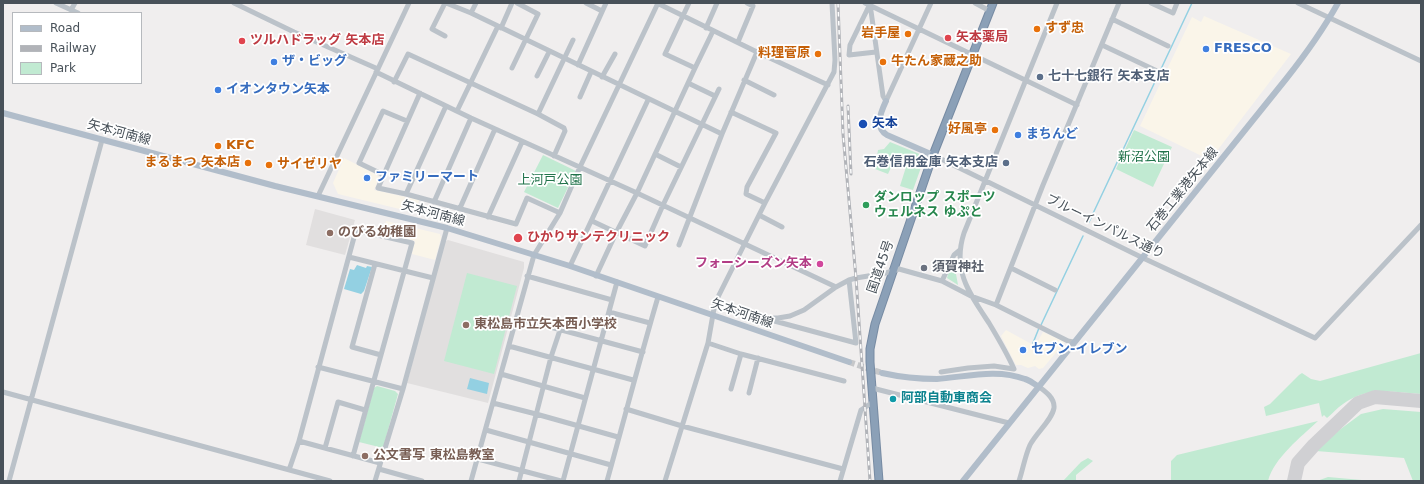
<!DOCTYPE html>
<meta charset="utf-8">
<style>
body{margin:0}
#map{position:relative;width:1424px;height:484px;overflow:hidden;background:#f0eeee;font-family:"DejaVu Sans",sans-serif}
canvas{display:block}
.frame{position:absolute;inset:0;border:4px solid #485159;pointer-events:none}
.legend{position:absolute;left:12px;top:12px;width:130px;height:72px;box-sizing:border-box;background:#fff;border:1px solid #b6b9bd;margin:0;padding:5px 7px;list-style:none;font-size:12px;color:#485159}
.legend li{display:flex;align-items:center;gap:8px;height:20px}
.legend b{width:20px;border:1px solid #b6b9bd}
</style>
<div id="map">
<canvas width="1424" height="484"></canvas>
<div class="frame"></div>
<ul class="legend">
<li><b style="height:5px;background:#b1bdca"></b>Road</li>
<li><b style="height:5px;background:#b1b3b8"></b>Railway</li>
<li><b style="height:11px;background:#c1ead2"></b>Park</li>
</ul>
</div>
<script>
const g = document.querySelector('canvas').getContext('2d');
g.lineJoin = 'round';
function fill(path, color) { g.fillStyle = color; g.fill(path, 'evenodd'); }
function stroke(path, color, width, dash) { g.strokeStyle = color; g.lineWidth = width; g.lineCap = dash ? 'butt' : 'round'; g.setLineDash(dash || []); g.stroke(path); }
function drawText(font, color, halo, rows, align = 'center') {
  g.font = font + ' "DejaVu Sans","Noto Sans JP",sans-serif'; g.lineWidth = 3.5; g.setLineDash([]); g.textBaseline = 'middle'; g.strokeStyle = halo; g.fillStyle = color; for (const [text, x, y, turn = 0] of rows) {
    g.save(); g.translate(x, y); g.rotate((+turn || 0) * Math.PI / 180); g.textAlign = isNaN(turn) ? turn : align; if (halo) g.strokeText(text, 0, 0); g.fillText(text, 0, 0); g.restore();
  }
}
fill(new Path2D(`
 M1204 16 1291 54 1210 160 1140 126 1192 17 1201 22Z
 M344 158 377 175 379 178 374 190 419 200 416 213 338 194 333 183Z
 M386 221 440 234 441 238 435 260 412 254 415 241 384 232Z
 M1006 330 1035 346 1043 332 1065 342 1043 368 1039 369 1035 366 1028 368 1021 365H1016L1001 336Z`), '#faf5e9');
fill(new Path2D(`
 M315 209 355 220 345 255 306 245Z
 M448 240 524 262V268L488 403 407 383 444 242Z`), '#e1dfdf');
fill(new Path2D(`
 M1134 130 1172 147 1153 187 1116 169Z
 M890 142 922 155 924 159 913 190 900 186 906 167 894 161 888 174 875 169 878 150 884 149Z
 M543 155 576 171 558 208 524 192Z
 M952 261 954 263 958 285 947 278Z
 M467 273 517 286 494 374 444 361Z
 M1421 353V394C1395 392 1366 386 1343 404 1337 408 1332 414 1327 418L1324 415 1322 417 1319 403 1266 416 1264 407 1270 404 1299 375 1302 373 1311 379 1320 381Z
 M377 386 395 391 398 394 383 448 359 442 374 388Z
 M1383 409 1421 412V481H1413L1404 458 1316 451 1338 431 1361 414Z
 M1318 421C1301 437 1274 458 1268 481H1171V461L1177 455Z
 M1088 458 1093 461 1076 475V481H1063L1081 462Z
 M1328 477 1373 481H1317Z`), '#c1ead2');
fill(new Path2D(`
 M357 265 366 268 367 266 372 267 364 291 361 294 344 289 350 269 354 270Z
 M470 378 489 383 487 394 467 389Z`), '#93d0e2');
stroke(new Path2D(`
 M1089 222 1192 3
 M1041 325 1083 236
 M1033 343 1039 328`), '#93d0e2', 1.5);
stroke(new Path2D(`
 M1294 481 1298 463 1314 445 1358 403 1375 397 1421 401`), '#d0d0d3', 14);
stroke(new Path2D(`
 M849 362 882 373`), '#c6c7c9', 6, [6, 3]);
const highway = new Path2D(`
 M879 481 870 362V349L875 324 933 155 993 3`);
stroke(highway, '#778ba3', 9);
stroke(new Path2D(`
 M56 3 78 13
 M234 3 294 32 378 69
 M445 3 432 29 445 36
 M446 3 471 13 722 134
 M586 3 602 11
 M657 3 757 52 828 85
 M689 3 665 54 695 68
 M865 3 1077 105
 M975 3 990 11
 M1151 3 1173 13 1177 3
 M1298 3 1421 61
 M870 4 883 96 886 101
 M869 6 850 45 849 55 876 52
 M71 10 75 3
 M471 13 476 3
 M1112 19 1168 46
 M501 28 512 3
 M706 28 717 3
 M738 42 753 6 747 3
 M1102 45 1157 71
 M578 65 606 3
 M512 68 538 14 517 3
 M376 72 471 118 637 193 836 287
 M537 76 549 52
 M602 77 615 54
 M744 80 774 95
 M394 82 408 54 538 114 564 128 565 131 554 156
 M688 83 715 96
 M420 93 378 188 406 194 516 224 527 198 560 213
 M580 97 591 72
 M886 101 931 3
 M457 111 498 26
 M731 112 776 133 747 187 746 194 765 203
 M538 114 573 40
 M655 154 681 167
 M933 155 1143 258 1315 338 1421 225
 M384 175 359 163 383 111 407 121
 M406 194 446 106
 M318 196 409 3
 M434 202 471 118
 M460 208 495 129
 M759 215 782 227
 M488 217 522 142
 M592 221 645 246 663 205 719 89
 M679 245 722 134 757 52
 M349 257 433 278
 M375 264 352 347 381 355
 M570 266 648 100
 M1011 268 1055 290
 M527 276 612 300
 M596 276 616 233 637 193 695 68 713 31
 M942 281 954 255 960 250
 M996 305 1043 185 1119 3
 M729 309 743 315 760 318H778L790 316 804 310 836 287 849 280 856 278 886 273 899 269 942 281 971 296 996 305 1068 341 1073 342
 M609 312 650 323
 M517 318 643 352
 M767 319 856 343 849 280
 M708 343 741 354 844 381
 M509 346 633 380
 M318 367 403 389
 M1014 369C1007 353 998 338 989 323 969 293 952 270 964 233L1057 3
 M941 372 968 368 994 366 1014 369
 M501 374 585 398
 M872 388 1009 423
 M731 389 741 354
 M3 392 330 481
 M749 393 758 358
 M493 403 536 414 618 437
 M626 409 682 426 843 469
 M486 430 611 465
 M299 441 380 463
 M325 448 338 402 365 410
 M478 459 561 481
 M379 469 422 481
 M289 470 299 441 356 230 412 243 353 456
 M9 481 102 140
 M375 481 403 389 447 228
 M471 481 534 255 560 213 580 167 658 3
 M519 481 551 357 560 330
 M563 481 617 282
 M607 481C624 420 640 358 658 297
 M665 481 708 343 715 303 765 203 834 72 835 60 832 3
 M840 481 861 410 873 402
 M1019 481C1023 469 1025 456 1030 445 1036 433 1052 420 1054 408 1055 398 1045 391 1038 386`), '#bbc2c9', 5);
stroke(new Path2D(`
 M886 101C881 112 874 127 887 135L933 155
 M3 113 275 186 447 228 570 266 849 362
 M882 373C900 377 918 379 937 379 965 377 997 368 1025 379 1029 380 1034 384 1038 386
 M963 481 1286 79C1305 55 1323 30 1338 3`), '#b1bdca', 6);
stroke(highway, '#8ba0b7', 7);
const rail = new Path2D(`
 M838 3 843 134 856 278 870 481
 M848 106 851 174`);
stroke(rail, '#b1b3b8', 3);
stroke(rail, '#fff', 1.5, [4.5]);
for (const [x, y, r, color] of [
 [1037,29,4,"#e8710a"],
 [908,34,4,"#e8710a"],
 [948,38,4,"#e0444e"],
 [242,41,4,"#e0444e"],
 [1206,49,4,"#3f7fe0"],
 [818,54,4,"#e8710a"],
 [274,62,4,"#3f7fe0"],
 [883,62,4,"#e8710a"],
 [1040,77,4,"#5c6f8a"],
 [218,90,4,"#3f7fe0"],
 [863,124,5,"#1a4fb4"],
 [995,130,4,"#e8710a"],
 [1018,135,4,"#3f7fe0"],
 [218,146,4,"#e8710a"],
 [248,163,4,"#e8710a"],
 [1006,163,4,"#5c6f8a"],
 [269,165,4,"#e8710a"],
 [367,178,4,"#3f7fe0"],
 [866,205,4,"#2e9e5b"],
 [330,233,4,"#8d6e63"],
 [518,238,5,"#e0444e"],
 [820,264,4,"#d1479c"],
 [924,268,4,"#6b7280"],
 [466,325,4,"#8d6e63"],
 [1023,350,4,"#3f7fe0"],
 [893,399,4,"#0f9aa8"],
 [365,456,4,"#8d6e63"]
]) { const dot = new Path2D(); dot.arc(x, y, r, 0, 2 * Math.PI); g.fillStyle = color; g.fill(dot); stroke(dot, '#fff', 1.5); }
drawText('bold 13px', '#c56008', '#fff', [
 ["すず忠",1045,29],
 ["岩手屋",900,34,"right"],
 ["料理菅原",810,54,"right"],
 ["牛たん家蔵之助",891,62],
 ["好風亭",987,130,"right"],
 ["KFC",226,146],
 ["まるまつ 矢本店",240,163,"right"],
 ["サイゼリヤ",277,165]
], 'left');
drawText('bold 13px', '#be3a42', '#fff', [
 ["矢本薬局",956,38],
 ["ツルハドラッグ 矢本店",250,41],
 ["ひかりサンテクリニック",527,238]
], 'left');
drawText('bold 13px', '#366cbe', '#fff', [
 ["FRESCO",1214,49],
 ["ザ・ビッグ",282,62],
 ["イオンタウン矢本",226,90],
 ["まちんど",1026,135],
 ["ファミリーマート",375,178],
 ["セブン-イレブン",1031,350]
], 'left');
drawText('bold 13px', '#4e5e75', '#fff', [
 ["七十七銀行 矢本支店",1048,77],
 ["石巻信用金庫 矢本支店",998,163,"right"]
], 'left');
drawText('bold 13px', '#164399', '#fff', [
 ["矢本",872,124]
], 'left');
drawText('13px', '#485159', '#fff', [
 ["矢本河南線",119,133,15],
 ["石巻工業港矢本線",1183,190,-51],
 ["矢本河南線",433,214,15],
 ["ブルーインパルス通り",1105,227,26],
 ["国道45号",881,267,-71],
 ["矢本河南線",742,314,19]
]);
drawText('13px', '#21734b', '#fff', [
 ["新沼公園",1144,158],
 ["上河戸公園",550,181]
]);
drawText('bold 13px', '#27864d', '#fff', [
 ["ダンロップ スポーツ",874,198],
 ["ウェルネス ゆぷと",874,213]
], 'left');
drawText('bold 13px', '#785e54', '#fff', [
 ["のびる幼稚園",338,233],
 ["東松島市立矢本西小学校",474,325],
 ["公文書写 東松島教室",373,456]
], 'left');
drawText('bold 13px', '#b23c85', '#fff', [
 ["フォーシーズン矢本",812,264]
], 'right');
drawText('bold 13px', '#5b616d', '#fff', [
 ["須賀神社",932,268]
], 'left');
drawText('bold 13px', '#0d838f', '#fff', [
 ["阿部自動車商会",901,399]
], 'left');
</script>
